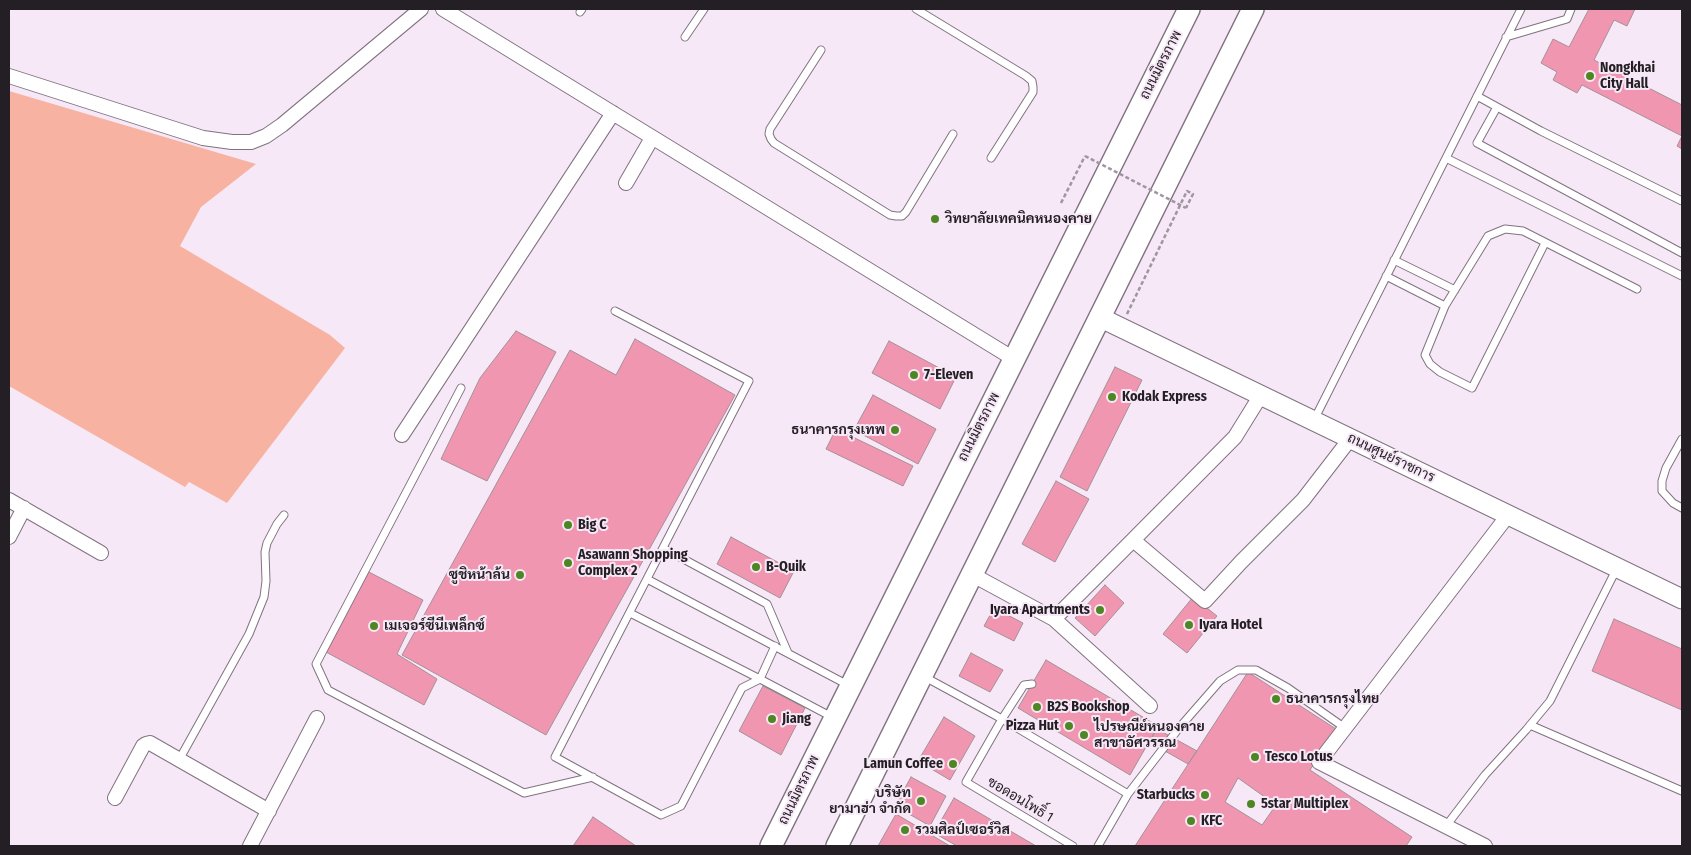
<!DOCTYPE html>
<meta charset="utf-8">
<style>
body{margin:0}
#map{position:relative;width:1691px;height:855px;overflow:hidden;background:#f7e8f7;font-family:"Fira Sans Condensed",sans-serif}
canvas{display:block}
.frame{position:absolute;inset:0;border:10px solid #241f24;pointer-events:none}
</style>
<div id="map">
<canvas width="1691" height="855"></canvas>
<div class="frame"></div>
</div>
<script>
const g = document.querySelector('canvas').getContext('2d');
g.lineJoin = 'round';
function paint(path, color) { g.fillStyle = color; g.fill(path, 'evenodd'); }
const shape = rows => new Path2D(rows.map(r => 'M' + r).join(''));
function strokePath(path, color, width, dash) { g.strokeStyle = color; g.lineWidth = width; g.lineCap = dash ? 'butt' : 'round'; g.setLineDash(dash || []); g.stroke(path); }
function drawText(font, color, halo, rows, align = 'center') {
  g.font = font + ' "Fira Sans Condensed",Sarabun,sans-serif'; g.lineWidth = 4; g.setLineDash([]); g.textBaseline = 'middle'; g.strokeStyle = halo; g.fillStyle = color; for (const [text, x, y, turn = 0] of rows) {
    g.save(); g.translate(x, y); g.rotate((+turn || 0) * Math.PI / 180); g.textAlign = isNaN(turn) ? turn : align; if (halo) g.strokeText(text, 0, 0); g.fillText(text, 0, 0); g.restore();
  }
}
paint(shape([
 [9,91,256,164,201,207,180,246,330,335,345,348,227,503,189,482,185,487,9,386]
]), '#f7b2a1');
const building = shape([
 [1589,9,1635,9,1627,26,1614,20,1594,60,1682,105,1682,149,1677,146,1682,136,1582,85,1577,93,1553,80,1557,72,1541,63,1553,39,1569,47,1589,9],
 [516,331,556,352,487,481,441,459,480,378,516,331],
 [635,339,735,395,546,735,402,655,570,350,616,375,635,339],
 [889,341,956,377,940,409,872,373,889,341],
 [1115,367,1142,380,1087,491,1060,477,1115,367],
 [873,395,936,429,918,464,854,430,873,395],
 [836,429,913,466,903,486,826,449,836,429],
 [1056,481,1089,499,1055,562,1022,544,1056,481],
 [731,537,794,571,780,598,717,564,731,537],
 [365,570,423,600,397,654,437,679,424,705,326,652,365,570],
 [1105,585,1124,603,1095,636,1075,618,1105,585],
 [1193,597,1217,616,1187,653,1163,634,1193,597],
 [994,608,1023,623,1014,641,984,626,994,608],
 [1614,619,1682,649,1682,710,1592,671,1614,619],
 [971,653,1003,670,990,692,959,676,971,653],
 [1046,660,1158,726,1130,775,1018,708,1046,660],
 [1248,672,1336,729,1310,770,1412,837,1406,846,1135,846,1248,672],
 [763,686,805,708,781,755,739,731,763,686],
 [944,717,975,736,950,780,918,761,944,717],
 [1157,729,1197,751,1188,764,1149,742,1157,729],
 [911,777,946,796,930,826,895,806,911,777],
 [1238,778,1276,805,1262,825,1225,802,1238,778],
 [954,798,1036,846,957,846,934,833,954,798],
 [896,814,950,846,878,846,896,814],
 [593,817,636,846,573,846,593,817]
]);
paint(building, '#f096b1');
strokePath(building, '#a49095', 1);
const lane = shape([
 [916,9,1026,76,1032,81,1033,87,1033,92,991,158],
 [580,12,582,9],
 [685,37,704,9],
 [1506,37,1567,19,1571,9],
 [821,50,770,129,769,134,771,139,774,143,890,215,896,216,902,216,906,212,953,134],
 [1477,96,1541,131,1682,201],
 [1497,107,1477,143,1682,253],
 [1446,158,1682,276],
 [1394,260,1455,290],
 [1386,276,1445,306,1425,355,1430,364,1440,372,1472,388,1545,243],
 [1445,306,1488,236,1505,229,1523,231,1637,289],
 [615,311,749,381,555,757,661,815,681,806,742,688,760,679,832,717],
 [461,388,316,664,328,690,524,793,593,777],
 [1314,420,1521,9],
 [1682,439,1666,468,1662,481,1662,491,1673,503,1682,508],
 [663,548,767,604,788,653],
 [647,579,848,685],
 [630,613,760,679,775,646],
 [923,676,1002,719,966,782,1073,846],
 [1032,684,1024,685,1002,719,1128,794],
 [1530,725,1682,791],
 [179,760,249,634,264,597,266,581,265,552,267,543,277,524,284,515],
 [1446,826,1485,775,1526,730,1550,701,1617,568],
 [1098,846,1128,794,1179,728,1220,681,1238,670,1256,670,1288,688,1345,728]
]);
const street = shape([
 [443,9,1014,359],
 [9,76,203,138,232,142,251,142,266,136,282,125,421,9],
 [626,183,652,138],
 [1261,395,1235,437,1133,540,1205,601,1241,562,1303,500,1350,439],
 [402,435,613,113],
 [9,500,101,553],
 [9,537,24,508],
 [971,574,1054,619,1150,706],
 [1054,619,1133,540],
 [115,798,143,746,146,744,150,743,269,811],
 [250,846,317,718],
 [1485,846,1319,762,1509,514]
]);
const secondary = shape([
 [1099,317,1682,599]
]);
const primary = shape([
 [771,846,1189,9],
 [837,846,1253,9]
]);
strokePath(lane, '#807380', 9);
strokePath(street, '#807380', 16);
strokePath(secondary, '#807380', 21);
strokePath(primary, '#807380', 24);
strokePath(shape([
 [1061,203,1085,156],
 [1127,314,1187,191,1193,194,1186,208]
]), '#a095a0', 2.5, [4, 2.5]);
strokePath(lane, '#fff', 7);
strokePath(street, '#fff', 14);
strokePath(secondary, '#fff', 19);
strokePath(primary, '#fff', 21);
strokePath(shape([
 [1085,156,1186,208]
]), '#a095a0', 2.5, [4, 2.5]);
for (const [x, y, r, color] of [
 [1590,76,5,"#4d8622"],
 [935,219,5,"#4d8622"],
 [914,375,5,"#4d8622"],
 [1112,397,5,"#4d8622"],
 [895,430,5,"#4d8622"],
 [568,525,5,"#4d8622"],
 [568,563,5,"#4d8622"],
 [756,567,5,"#4d8622"],
 [520,575,5,"#4d8622"],
 [1100,610,5,"#4d8622"],
 [1189,625,5,"#4d8622"],
 [374,626,5,"#4d8622"],
 [1276,699,5,"#4d8622"],
 [1037,707,5,"#4d8622"],
 [772,719,5,"#4d8622"],
 [1069,726,5,"#4d8622"],
 [1084,735,5,"#4d8622"],
 [1255,757,5,"#4d8622"],
 [953,764,5,"#4d8622"],
 [1205,795,5,"#4d8622"],
 [921,801,5,"#4d8622"],
 [1251,804,5,"#4d8622"],
 [1191,821,5,"#4d8622"],
 [905,830,5,"#4d8622"]
]) { const dot = new Path2D(); dot.arc(x, y, r, 0, 2 * Math.PI); g.fillStyle = color; g.fill(dot); strokePath(dot, '#f7e8f7', 2); }
drawText('14px', '#241f24', '#f7e8f7', [
 ["ถนนมิตรภาพ",1161,65,-63],
 ["ถนนมิตรภาพ",979,427,-63],
 ["ถนนศูนย์ราชการ",1391,458,26],
 ["ถนนมิตรภาพ",799,790,-64],
 ["ซอดอนโพธิ์ 1",1020,800,31]
]);
drawText('bold 14px', '#241f24', '#f7e8f7', [
 ["Nongkhai",1600,68],
 ["City Hall",1600,84],
 ["วิทยาลัยเทคนิคหนองคาย",945,219],
 ["7-Eleven",924,375],
 ["Kodak Express",1122,397],
 ["ธนาคารกรุงเทพ",885,430,"right"],
 ["Big C",578,525],
 ["Asawann Shopping",578,555],
 ["Complex 2",578,571],
 ["B-Quik",766,567],
 ["ซูชิหน้าล้น",510,575,"right"],
 ["Iyara Apartments",1090,610,"right"],
 ["Iyara Hotel",1199,625],
 ["เมเจอร์ซีนีเพล็กซ์",384,626],
 ["ธนาคารกรุงไทย",1286,699],
 ["B2S Bookshop",1047,707],
 ["Jiang",782,719],
 ["Pizza Hut",1059,726,"right"],
 ["ไปรษณีย์หนองคาย",1094,727],
 ["สาขาอัศวรรณ",1094,743],
 ["Tesco Lotus",1265,757],
 ["Lamun Coffee",943,764,"right"],
 ["บริษัท",911,793,"right"],
 ["ยามาฮ่า จำกัด",911,809,"right"],
 ["Starbucks",1195,795,"right"],
 ["5star Multiplex",1261,804],
 ["KFC",1201,821],
 ["รวมศิลป์เซอร์วิส",915,830]
], 'left');
</script>
